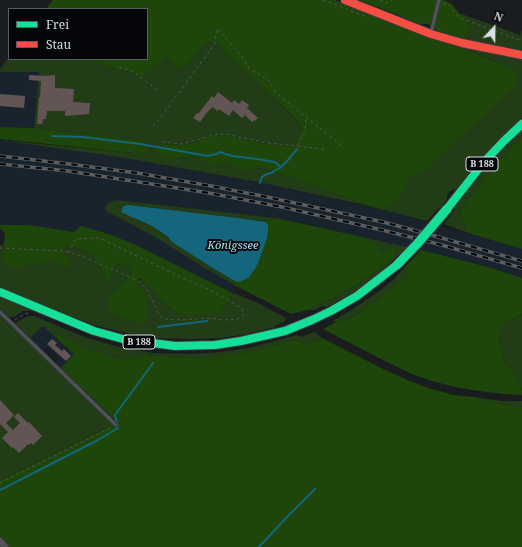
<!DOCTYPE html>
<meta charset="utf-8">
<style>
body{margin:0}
#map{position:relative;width:522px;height:547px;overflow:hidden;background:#1a1d20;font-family:"Noto Serif",serif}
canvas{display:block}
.legend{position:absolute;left:8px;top:8px;width:140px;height:52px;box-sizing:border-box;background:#050609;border:1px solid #5a5d61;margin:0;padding:5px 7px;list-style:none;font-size:12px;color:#dadfe4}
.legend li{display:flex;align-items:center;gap:8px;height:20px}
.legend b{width:20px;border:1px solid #5a5d61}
.north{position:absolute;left:474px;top:8px;width:40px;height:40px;-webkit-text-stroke:3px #050609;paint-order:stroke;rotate:22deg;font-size:11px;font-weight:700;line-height:16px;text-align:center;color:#dadfe4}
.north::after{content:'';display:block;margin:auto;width:14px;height:18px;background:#dadfe4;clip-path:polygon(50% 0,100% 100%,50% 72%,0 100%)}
</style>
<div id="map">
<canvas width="522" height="547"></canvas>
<ul class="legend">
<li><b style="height:5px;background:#16e098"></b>Frei</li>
<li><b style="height:5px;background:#f24e42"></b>Stau</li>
</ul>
<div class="north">N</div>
</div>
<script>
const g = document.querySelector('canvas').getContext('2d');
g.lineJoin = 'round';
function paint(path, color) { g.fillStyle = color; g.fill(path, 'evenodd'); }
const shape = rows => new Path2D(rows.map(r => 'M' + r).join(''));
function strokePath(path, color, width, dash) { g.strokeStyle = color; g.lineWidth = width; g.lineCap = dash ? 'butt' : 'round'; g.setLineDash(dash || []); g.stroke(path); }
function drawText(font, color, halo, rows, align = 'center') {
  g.font = font + ' "Noto Serif",serif'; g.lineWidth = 4; g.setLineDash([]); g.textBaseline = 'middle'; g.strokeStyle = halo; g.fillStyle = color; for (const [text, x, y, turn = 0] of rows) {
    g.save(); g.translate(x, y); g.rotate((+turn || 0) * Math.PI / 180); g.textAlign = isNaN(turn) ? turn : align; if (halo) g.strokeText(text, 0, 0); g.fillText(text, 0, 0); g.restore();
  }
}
paint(shape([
 [0,72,39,72,34,128,0,127],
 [0,140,125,158,258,182,383,210,522,249,522,278,488,267,421,250,363,237,276,218,116,200,157,238,206,269,236,286,233,293,134,244,106,233,81,227,74,232,29,225,0,225],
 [43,325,74,354,61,368,55,362,59,359,46,347,43,350,30,338]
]), '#19232e');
paint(shape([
 [459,13,520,35,522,30,522,50,465,39,468,32],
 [206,42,215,43,272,96,297,122,302,129,294,147,267,144,225,135,193,143,182,145,160,144,172,159,193,156,198,157,209,165,214,165,226,162,229,162,239,170,259,168,268,170,310,184,369,206,258,182,125,158,0,140,144,154,148,149,147,146,141,140,34,128,39,72,0,72,0,69,9,57,9,59,84,59,90,60,111,68,138,74,166,57,180,70,187,65],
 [458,47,522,59,522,118,494,145,475,165,457,189,450,191,447,196,447,200,441,208,439,208,427,221,383,210,396,202,408,179,411,176,423,173,512,69,492,60],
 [522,129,522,138,510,149,494,167,459,211,468,233,444,224,455,210,453,208,470,186,491,160],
 [116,200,276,218,262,221,129,205,136,219,152,226,167,236,172,242,216,270,232,279,236,286,206,269,157,238,106,211,105,208,106,205,109,203],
 [363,237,407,247,385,268,367,283,349,295,327,307,322,306,315,310,307,310,332,299,355,286,390,262,392,248,383,252,380,251,379,247,377,244],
 [0,245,3,245,2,259,21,268,31,263,45,263,51,259,58,265,64,267,65,255,63,250,65,247,69,246,74,247,85,251,92,255,101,267,103,278,110,278,114,267,119,264,128,265,131,267,131,270,130,276,114,291,137,285,137,282,141,279,167,305,180,315,183,316,222,311,233,293,256,302,286,318,285,321,274,326,276,327,247,334,221,338,193,339,153,338,122,332,94,325,65,314,0,287],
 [406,266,409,270,407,276,381,297,353,317,336,322,333,321,356,307,375,294,393,280],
 [0,297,33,311,23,311,14,317,9,317,0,309],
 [522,314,522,390,515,374,505,362,499,336,502,328,505,324],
 [0,315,115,424,0,480],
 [28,316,34,316,87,338,119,347,153,353,193,354,221,352,249,348,297,335,301,337,314,332,324,339,304,344,298,340,295,340,254,351,206,358,146,355,124,359,118,358,83,347,58,334,53,335,43,326,30,338,15,323],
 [474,397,502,401,522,401,522,407,501,404]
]), '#223c17');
paint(shape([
 [53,0,335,0,415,32,458,47,509,67,515,72,518,77,518,80,517,83,484,115,423,173,411,176,408,178,405,189,401,195,396,202,383,210,369,206,310,184,268,170,259,168,245,171,238,170,229,162,226,162,214,165,209,165,198,157,193,156,172,159,161,156,157,152,156,149,160,144,182,145,193,143,218,135,225,135,267,144,294,147,302,129,297,121,272,96,215,43,206,42,187,65,180,70,166,57,143,77,138,74,111,68,90,60,84,59,147,59,147,9,46,9],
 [359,0,444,0,452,4,459,13,468,23,469,25,468,32,465,39,436,31,435,27,427,24,419,24,386,10],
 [0,127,34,128,142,140,147,146,148,149,146,153,144,154,0,139],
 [522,138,522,249,468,233,459,211,494,167,510,149],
 [276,218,363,237,377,244,379,247,381,252,383,252,392,248,394,248,395,249,395,253,390,262,355,286,332,299,307,310,291,314,236,286,232,279,235,281,251,274,255,269,259,261,267,238,268,230,268,225,266,222,262,221],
 [0,225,29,225,74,232,81,226,106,233,134,244,233,293,222,311,218,313,183,316,180,315,167,305,141,279,139,279,137,282,137,284,147,297,148,312,147,318,145,321,141,324,137,324,113,313,108,308,108,299,114,291,130,276,131,270,130,267,128,265,118,264,114,267,110,279,107,280,103,278,101,267,92,255,85,251,74,247,69,246,65,247,63,250,65,255,70,260,70,264,68,268,64,267,58,265,51,259,45,263,31,263,21,268,14,268,7,265,2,259,5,234,0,228],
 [421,250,488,267,522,278,522,314,505,324,502,328,499,336,505,362,515,374,522,390,522,395,504,394,479,391,455,387,432,381,412,374,387,362,323,329,336,322,353,317,381,297,407,276,409,270,406,266],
 [58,334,83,347,118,358,124,359,146,355,206,358,254,351,295,340,298,340,304,344,324,339,383,369,410,381,431,389,454,395,474,397,501,404,522,407,522,547,9,547,0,536,0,480,115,424,117,422,61,368,74,354,53,335]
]), '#1f460a');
paint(shape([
 [129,205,238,218,266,222,268,225,268,230,267,238,259,261,255,269,248,278,242,281,238,282,235,281,216,270,178,246,172,242,167,236,152,226,121,212,123,207,124,206]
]), '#13667c');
strokePath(shape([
 [52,136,83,137,140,144,208,156,216,154,221,152,225,154,233,156,257,159,274,162,276,163,281,167],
 [260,183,262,177,265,175,273,172,281,167,288,160,297,149],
 [158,327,207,321],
 [0,490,98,440,118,428,115,415,153,363],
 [259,547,287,517,315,489]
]), '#13667c', 2);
paint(shape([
 [29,75,44,76,55,75,55,88,74,89,73,102,90,103,89,114,65,116,65,111,47,111,46,119,43,119,42,124,37,124,39,97,40,97,41,81,29,80],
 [218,92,232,103,234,100,239,104,242,100,249,105,247,108,258,118,255,121,254,120,252,122,245,115,242,118,233,110,229,116,219,109,218,111,212,107,207,113,207,112,200,122,193,118,197,113,198,114,209,100,212,96,214,98],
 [0,94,25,96,24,108,0,106],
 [52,339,57,343,55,345,62,351,64,349,71,356,66,361,47,344],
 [0,400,14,415,6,423,13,430,20,423,14,417,18,413,28,423,29,422,42,436,33,445,31,443,28,445,28,444,19,453,13,447,12,448,2,438,8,432,0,424]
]), '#635556');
const lane = shape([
 [431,33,439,0],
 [0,312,116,425]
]);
const street = shape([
 [0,541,5,547]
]);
const fast = shape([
 [447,209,484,162,504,141,522,124],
 [0,292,94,331,123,339,175,346,215,345,241,341,285,331,312,320,331,311,357,296,397,265]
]);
const jam = shape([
 [345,0,431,34,462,43,522,55]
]);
strokePath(lane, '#383a3e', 5);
strokePath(street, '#383a3e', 8);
strokePath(fast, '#383a3e', 10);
strokePath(jam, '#383a3e', 10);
strokePath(shape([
 [323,0,367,17],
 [380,0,385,3,389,2,392,0],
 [443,3,449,5,457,15,463,19,522,41],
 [218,29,243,58,249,68,268,80,277,94,341,145],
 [119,67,133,71,158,91],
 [153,126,159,120,214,45,217,30],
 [162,142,183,144,210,136,219,134,225,134,268,143,298,146,327,150],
 [298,145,305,131,306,118],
 [0,248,64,251,82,256,134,279,141,283,147,290,160,316,164,319,183,320,205,318,217,319,227,320,238,319,242,316,244,314,242,309,238,306,210,290,178,276,104,240,98,238,76,239,75,240,69,252],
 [15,320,21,316,27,313,30,314],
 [0,483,112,427]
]), '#505356', 1, [3, 3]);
strokePath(lane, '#515457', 3);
strokePath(street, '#515457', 6);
strokePath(fast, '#16e098', 8);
strokePath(jam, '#f24e42', 8);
const rail = shape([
 [0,156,69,164,137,173,211,186,267,197,383,222,435,236,522,261],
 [0,164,68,171,126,180,209,193,282,207,382,230,438,244,522,268]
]);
strokePath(rail, '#5b5d60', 3.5);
strokePath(rail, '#050609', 2, [6]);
const fastBridge = shape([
 [397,265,418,243,447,209]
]);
strokePath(fastBridge, '#383a3e', 11, []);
strokePath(fastBridge, '#16e098', 9);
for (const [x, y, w] of [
 [482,164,32],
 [139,342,32]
]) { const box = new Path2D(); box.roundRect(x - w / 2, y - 7, w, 14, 3); g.fillStyle = '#050609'; g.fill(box); strokePath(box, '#dadfe4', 1); }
drawText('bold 9px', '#dadfe4', null, [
 ["B 188",482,164],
 ["B 188",139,342]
]);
drawText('italic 11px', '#b2e3f3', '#050609', [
 ["Königssee",233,246]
]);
</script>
